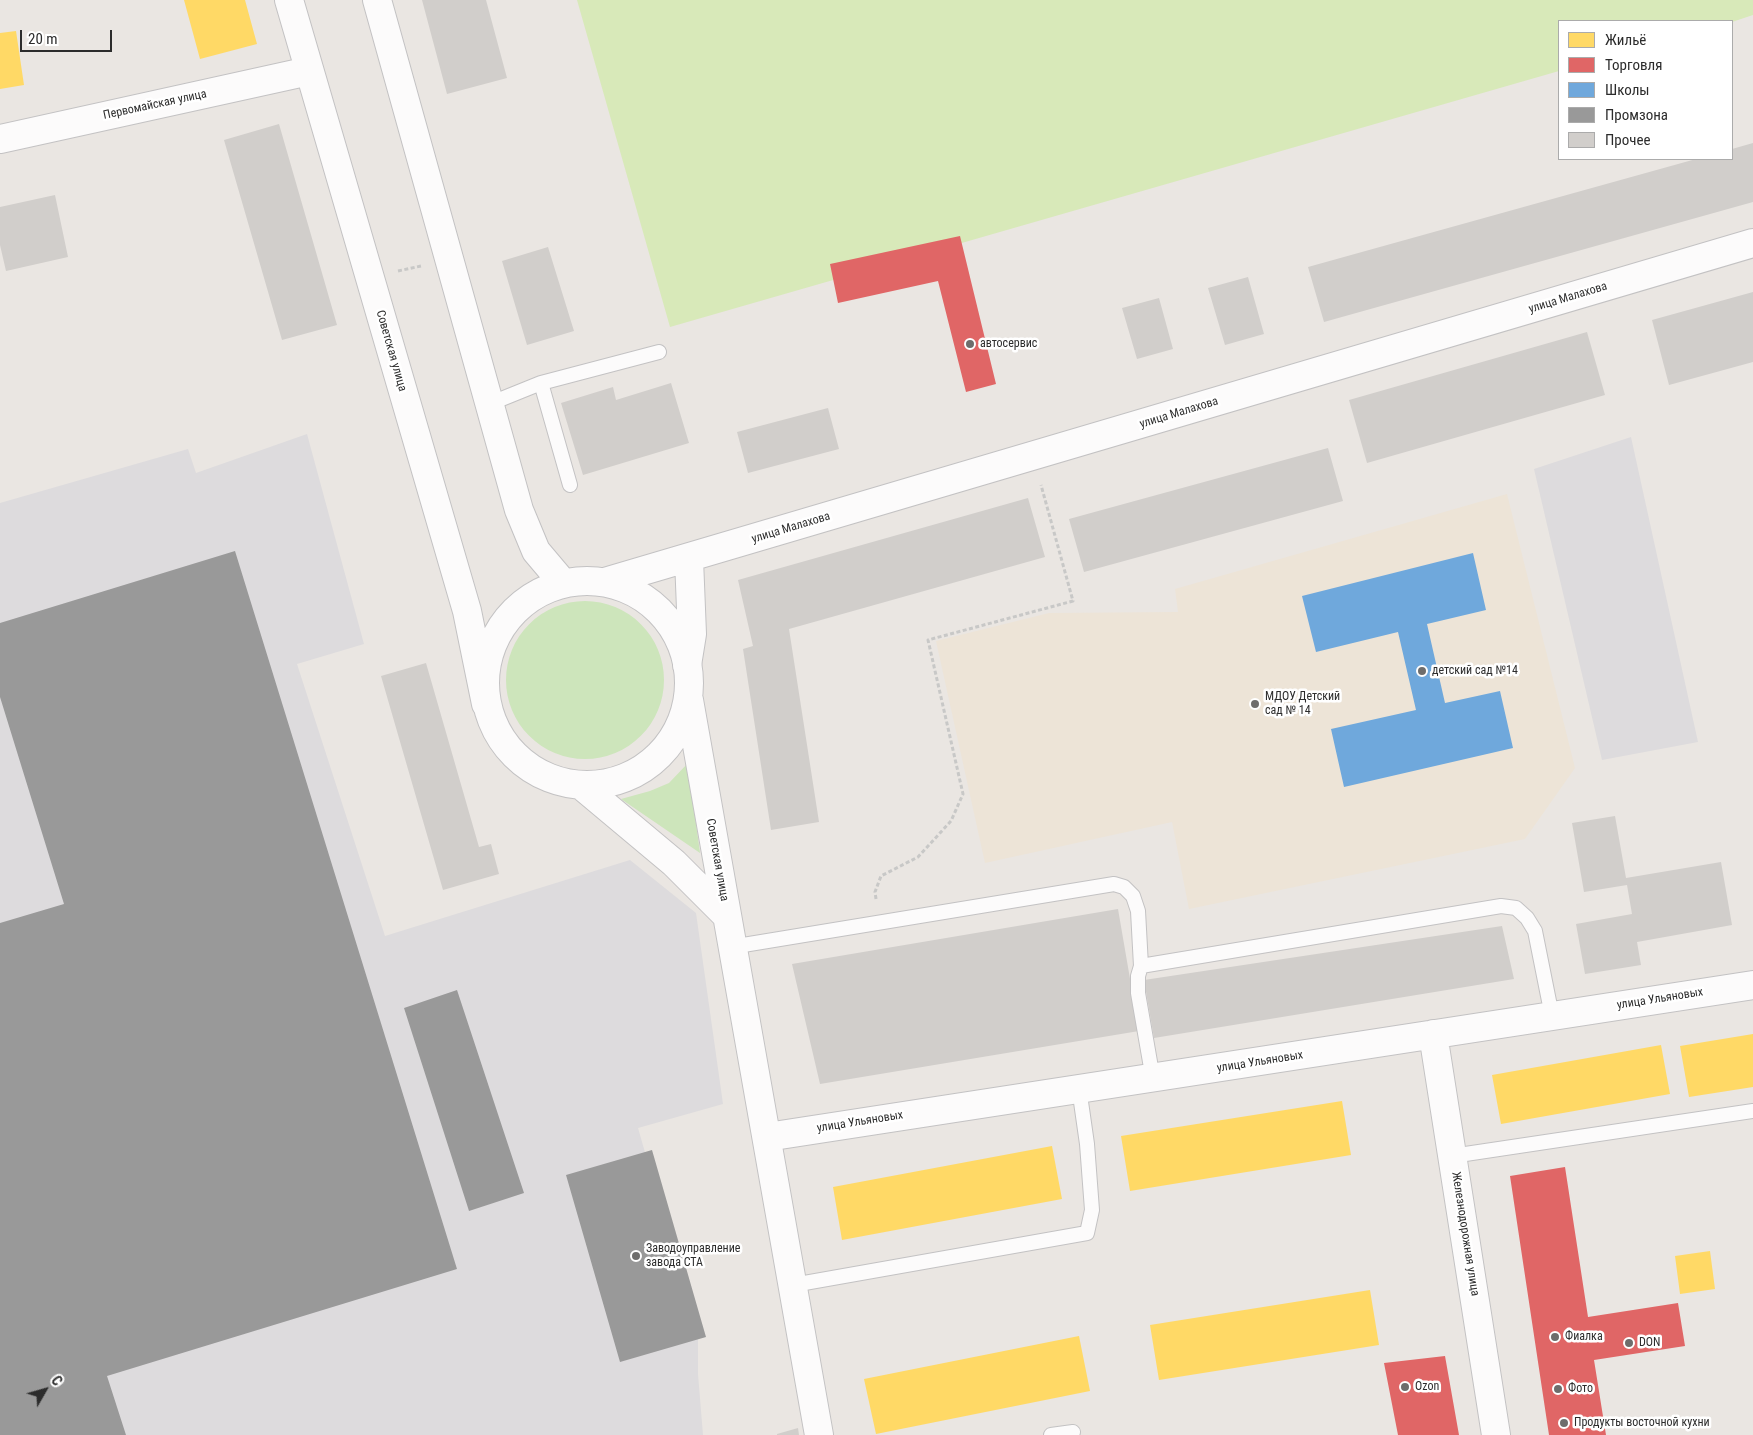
<!DOCTYPE html>
<meta charset="utf-8">
<style>
body{margin:0}
#map{position:relative;width:1753px;height:1435px;overflow:hidden;background:#eae6e2;font-family:"Roboto Condensed",sans-serif}
canvas{display:block}
.legend{position:absolute;left:1558px;top:20px;width:175px;height:140px;box-sizing:border-box;background:#fff;border:1px solid #ababab;margin:0;padding:6px 9px;list-style:none;font-size:15px;color:#2c2c2c}
.legend li{display:flex;align-items:center;gap:10px;height:25px}
.legend b{width:25px;border:1px solid #ababab}
.north{position:absolute;left:20px;top:1365px;width:50px;height:50px;-webkit-text-stroke:4px #fff;paint-order:stroke;rotate:52deg;font-size:14px;font-weight:700;line-height:20px;text-align:center;color:#2c2c2c}
.north::after{content:'';display:block;margin:auto;width:18px;height:22px;background:#2c2c2c;clip-path:polygon(50% 0,100% 100%,50% 72%,0 100%)}
.scale{position:absolute;left:20px;top:30px;width:92px;height:22px;box-sizing:border-box;border:2px solid #2c2c2c;border-top:0;padding-left:6px;font-size:15px;line-height:18px;white-space:nowrap;color:#2c2c2c;-webkit-text-stroke:4px #fff;paint-order:stroke}
</style>
<div id="map">
<canvas width="1753" height="1435"></canvas>
<ul class="legend">
<li><b style="height:14px;background:#ffd966"></b>Жильё</li>
<li><b style="height:14px;background:#e06666"></b>Торговля</li>
<li><b style="height:14px;background:#6fa8dc"></b>Школы</li>
<li><b style="height:14px;background:#999"></b>Промзона</li>
<li><b style="height:14px;background:#d1cecb"></b>Прочее</li>
</ul>
<div class="north">С</div>
<div class="scale">20 m</div>
</div>
<script>
const g = document.querySelector('canvas').getContext('2d');
g.lineJoin = 'round';
function paint(path, color) { g.fillStyle = color; g.fill(path, 'evenodd'); }
const shape = rows => new Path2D(rows.map(r => 'M' + r).join(''));
function strokePath(path, color, width, dash) { g.strokeStyle = color; g.lineWidth = width; g.lineCap = dash ? 'butt' : 'round'; g.setLineDash(dash || []); g.stroke(path); }
function drawText(font, color, halo, rows, align = 'center') {
  g.font = font + ' "Roboto Condensed",sans-serif'; g.lineWidth = 5; g.setLineDash([]); g.textBaseline = 'middle'; g.strokeStyle = halo; g.fillStyle = color; for (const [text, x, y, turn = 0] of rows) {
    g.save(); g.translate(x, y); g.rotate((+turn || 0) * Math.PI / 180); g.textAlign = isNaN(turn) ? turn : align; if (halo) g.strokeText(text, 0, 0); g.fillText(text, 0, 0); g.restore();
  }
}
paint(shape([
 [307,434,364,644,297,664,385,936,630,860,696,913,723,1104,638,1128,698,1337,698,1374,703,1435,0,1435,0,503,188,449,196,473],
 [1631,437,1698,742,1602,760,1534,469]
]), '#dddbdd');
paint(shape([
 [1507,494,1575,768,1525,839,1189,909,1172,822,985,863,936,641,1049,613,1178,612,1175,589]
]), '#ede4d7');
paint(shape([
 '506 680a79 79 0 1 1 158 0a79 79 0 1 1-158 0Z',
 [688,763,700,853,621,799,650,791,669,783]
]), '#cde5bb');
paint(shape([
 [577,0,1753,0,1753,15,1732,22,1559,21,1559,71,670,327]
]), '#d8e9b9');
paint(shape([
 [184,0,245,0,257,44,200,59],
 [16,31,24,85,0,89,0,33],
 [1753,1034,1753,1087,1689,1097,1680,1046],
 [1661,1045,1670,1094,1501,1124,1492,1075],
 [1342,1101,1351,1155,1130,1191,1121,1136],
 [1052,1146,1062,1199,842,1240,833,1187],
 [1710,1251,1715,1289,1680,1294,1675,1256],
 [1370,1290,1379,1345,1159,1380,1150,1325],
 [1079,1336,1090,1391,876,1434,864,1379]
]), '#ffd966');
paint(shape([
 [960,236,996,384,966,392,938,281,838,303,830,264],
 [1565,1167,1588,1317,1678,1303,1685,1346,1594,1360,1606,1435,1549,1435,1510,1176],
 [1445,1356,1459,1435,1398,1435,1384,1363]
]), '#e06666');
paint(shape([
 [1473,553,1486,610,1427,624,1445,703,1500,691,1513,748,1344,787,1331,729,1416,710,1398,632,1316,652,1302,596]
]), '#6fa8dc');
paint(shape([
 [235,551,457,1269,107,1376,126,1435,0,1435,0,923,64,904,0,697,0,623],
 [457,990,524,1193,469,1211,404,1008],
 [652,1150,706,1337,620,1362,566,1175]
]), '#999');
paint(shape([
 [422,0,486,0,507,78,447,94],
 [279,124,337,325,282,340,224,140],
 [1753,143,1753,202,1324,322,1308,267,1696,159,1732,159,1732,149],
 [55,195,68,257,6,271,0,245,0,207],
 [548,247,574,331,527,345,502,261],
 [1248,277,1264,334,1225,345,1208,288],
 [1753,292,1753,362,1669,385,1652,320],
 [1159,298,1173,349,1137,359,1122,308],
 [1587,332,1605,395,1367,463,1349,400],
 [671,383,689,443,583,475,561,403,613,387,616,400],
 [828,408,839,449,748,473,737,432],
 [1328,448,1343,501,1084,572,1069,519],
 [1028,498,1045,557,789,629,819,822,771,830,743,649,753,646,738,580],
 [426,663,479,847,491,844,499,874,443,890,381,676],
 [1615,816,1626,878,1721,862,1732,925,1637,942,1641,965,1585,974,1576,924,1632,914,1627,885,1584,892,1572,823],
 [1118,909,1139,1031,820,1084,792,964],
 [1502,926,1514,979,1154,1038,1144,980],
 [798,1428,799,1435,777,1435,777,1434]
]), '#d1cecb');
const lane = shape([
 [541,383,570,485],
 [489,404,541,383,659,352],
 [731,947,1114,884,1124,887,1133,896,1138,911,1141,966,1501,906,1516,908,1527,918,1535,931,1552,1016],
 [1141,966,1138,976,1138,993,1153,1079],
 [1452,1156,1753,1111],
 [793,1285,1087,1233,1092,1210,1087,1144,1079,1088],
 [1051,1435,1073,1432]
]);
const street = shape([
 [0,139,309,71],
 [605,582,1753,243],
 [687,665,692,634,689,559],
 [1433,1034,1496,1435],
 [767,1137,1753,985]
]);
const secondary = shape([
 [289,0,467,611,486,704],
 [377,0,519,510,536,551,563,583],
 '485 683a102 102 0 1 1 204 0a102 102 0 1 1-204 0Z',
 [689,700,819,1435],
 [582,786,674,863,727,916]
]);
strokePath(lane, '#c3c2c3', 16);
strokePath(street, '#c3c2c3', 30);
strokePath(secondary, '#c3c2c3', 30);
strokePath(shape([
 [398,271,421,266],
 [876,899,875,892,881,876,918,857,951,821,963,794,928,640,1073,601,1041,485]
]), '#c8c8c7', 3, [4, 2.5]);
strokePath(lane, '#fcfbfb', 14);
strokePath(street, '#fcfbfb', 28);
strokePath(secondary, '#fcfbfb', 28);
for (const [x, y, r, color] of [
 [970,344,5,"#6e6d6c"],
 [1422,671,5,"#6e6d6c"],
 [1255,704,5,"#6e6d6c"],
 [636,1256,5,"#6e6d6c"],
 [1555,1337,5,"#6e6d6c"],
 [1629,1343,5,"#6e6d6c"],
 [1405,1387,5,"#6e6d6c"],
 [1558,1389,5,"#6e6d6c"],
 [1564,1423,5,"#6e6d6c"]
]) { const dot = new Path2D(); dot.arc(x, y, r, 0, 2 * Math.PI); g.fillStyle = color; g.fill(dot); strokePath(dot, '#fff', 2); }
drawText('12px', '#2c2c2c', '#fff', [
 ["Первомайская улица",155,105,-12],
 ["улица Малахова",1568,298,-17],
 ["Советская улица",391,351,74],
 ["улица Малахова",1179,413,-17],
 ["улица Малахова",791,528,-17],
 ["Советская улица",717,860,80],
 ["улица Ульяновых",1660,999,-9],
 ["улица Ульяновых",1260,1062,-9],
 ["улица Ульяновых",860,1122,-9],
 ["Железнодорожная улица",1465,1234,81]
]);
drawText('12px', '#2c2c2c', '#fff', [
 ["автосервис",980,344],
 ["детский сад №14",1432,671],
 ["МДОУ Детский",1265,697],
 ["сад № 14",1265,711],
 ["Заводоуправление",646,1249],
 ["завода СТА",646,1263],
 ["Фиалка",1565,1337],
 ["DON",1639,1343],
 ["Ozon",1415,1387],
 ["Фото",1568,1389],
 ["Продукты восточной кухни",1574,1423]
], 'left');
</script>
